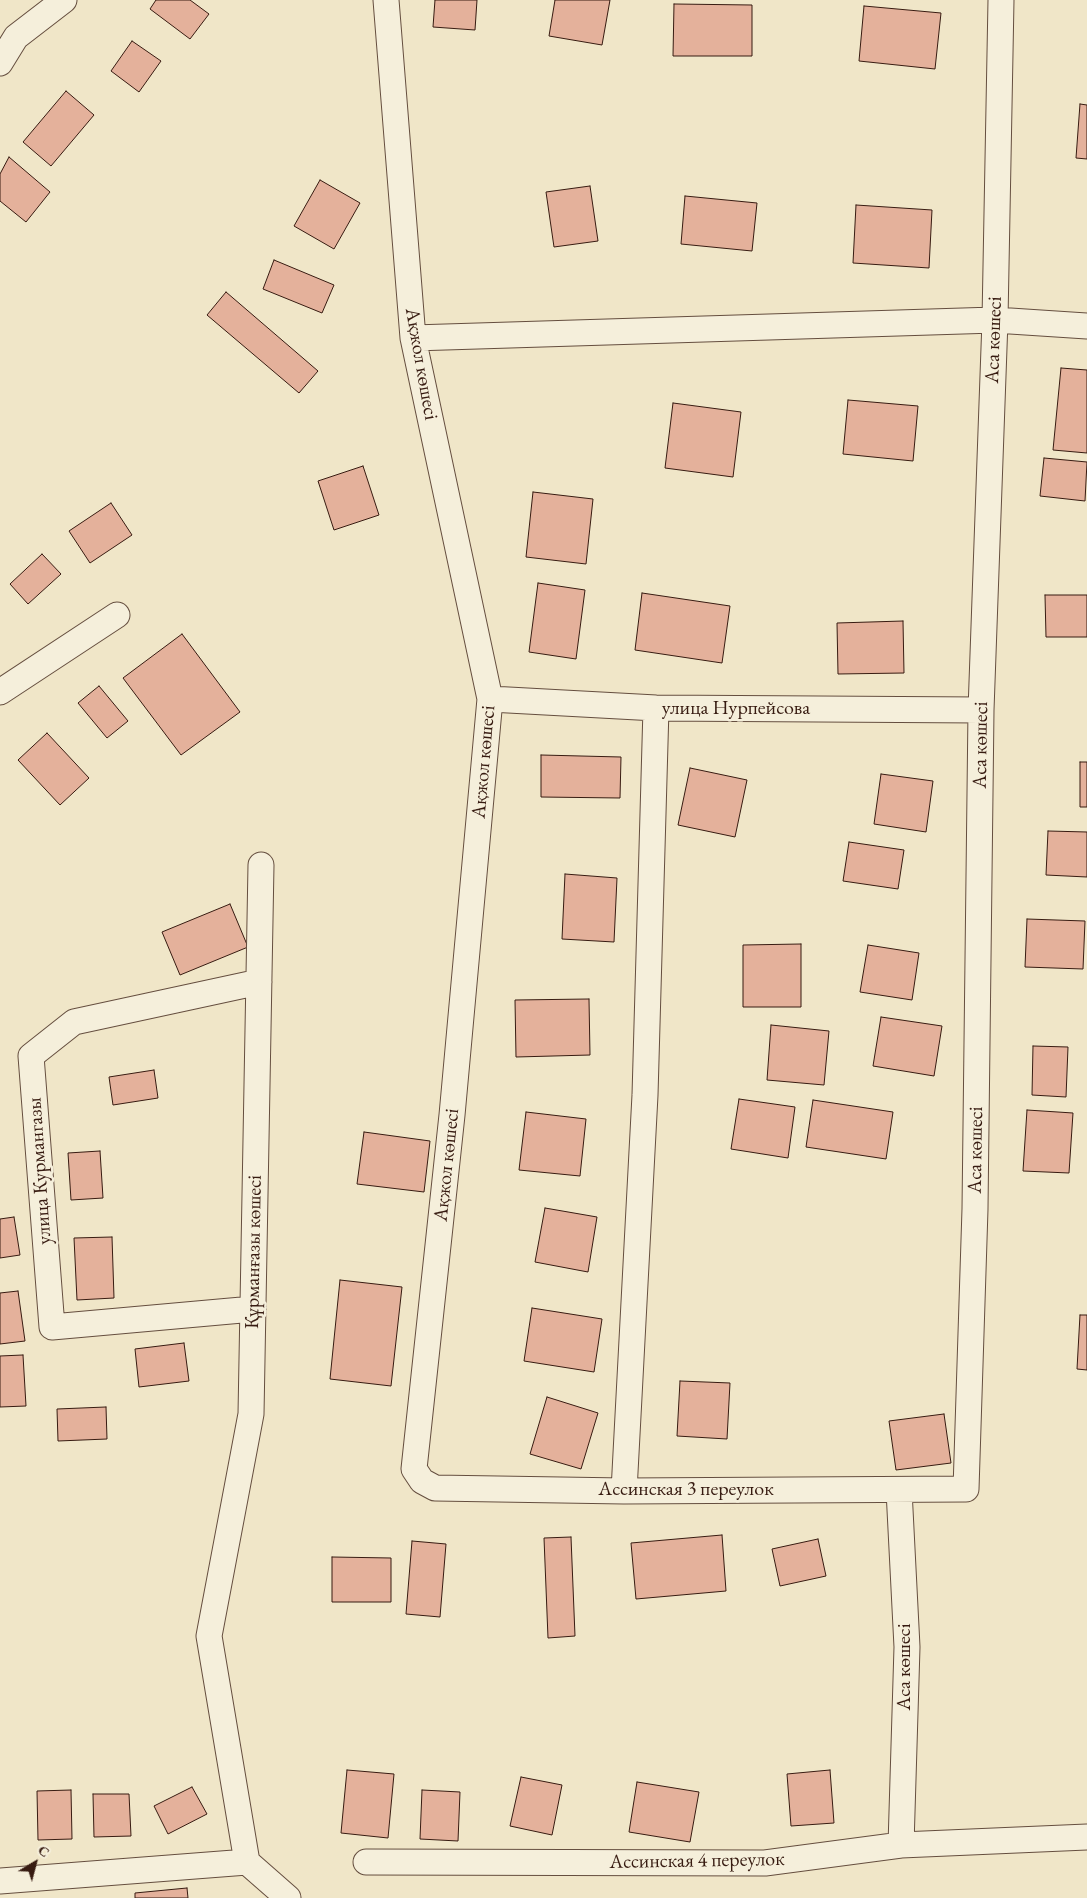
<!DOCTYPE html>
<meta charset="utf-8">
<style>
body{margin:0}
#map{position:relative;width:1087px;height:1898px;overflow:hidden;background:#f0e6c8;font-family:"EB Garamond",serif}
canvas{display:block}
.north{position:absolute;left:10px;top:1838px;width:50px;height:50px;-webkit-text-stroke:4px #f5efdb;paint-order:stroke;rotate:37deg;font-size:14px;font-weight:700;line-height:20px;text-align:center;color:#371b11}
.north::after{content:'';display:block;margin:auto;width:18px;height:22px;background:#371b11;clip-path:polygon(50% 0,100% 100%,50% 72%,0 100%)}
</style>
<div id="map">
<canvas width="1087" height="1898"></canvas>
<div class="north">С</div>
</div>
<script>
const g = document.querySelector('canvas').getContext('2d');
g.lineJoin = 'round';
function paint(path, color) { g.fillStyle = color; g.fill(path, 'evenodd'); }
const shape = rows => new Path2D(rows.map(r => 'M' + r).join(''));
function strokePath(path, color, width, dash) { g.strokeStyle = color; g.lineWidth = width; g.lineCap = dash ? 'butt' : 'round'; g.setLineDash(dash || []); g.stroke(path); }
function drawText(font, color, halo, rows, align = 'center') {
  g.font = font + ' "EB Garamond",serif'; g.lineWidth = 5; g.setLineDash([]); g.textBaseline = 'middle'; g.strokeStyle = halo; g.fillStyle = color; for (const [text, x, y, turn = 0] of rows) {
    g.save(); g.translate(x, y); g.rotate((+turn || 0) * Math.PI / 180); g.textAlign = isNaN(turn) ? turn : align; if (halo) g.strokeText(text, 0, 0); g.fillText(text, 0, 0); g.restore();
  }
}
const building = shape([
 [156,0,190,0,209,14,190,39,150,9,156,0],
 [435,0,477,0,475,30,433,27,435,0],
 [555,0,610,0,602,45,549,36,555,0],
 [674,4,752,5,752,56,673,56,674,4],
 [864,6,941,13,935,69,859,61,864,6],
 [132,41,161,61,139,92,111,71,132,41],
 [66,91,94,115,51,166,23,142,66,91],
 [1080,104,1087,105,1087,159,1076,158,1080,104],
 [9,157,50,192,26,222,0,201,0,174,9,157],
 [320,180,360,203,334,249,294,226,320,180],
 [590,186,598,241,554,247,546,192,590,186],
 [685,196,757,203,752,251,681,244,685,196],
 [856,205,932,210,929,268,853,263,856,205],
 [274,260,334,285,322,313,263,289,274,260],
 [226,292,318,371,299,393,207,315,226,292],
 [1061,368,1087,370,1087,453,1053,450,1061,368],
 [848,400,918,406,913,461,843,454,848,400],
 [673,403,741,412,733,477,665,468,673,403],
 [1044,458,1087,462,1085,501,1040,496,1044,458],
 [363,466,379,515,334,530,318,481,363,466],
 [533,492,593,499,586,564,526,557,533,492],
 [111,503,132,535,90,563,69,531,111,503],
 [42,554,61,574,28,604,10,584,42,554],
 [538,583,585,590,576,659,529,652,538,583],
 [642,593,730,606,722,663,635,650,642,593],
 [1045,595,1087,595,1087,637,1046,637,1045,595],
 [903,621,904,673,838,674,837,623,903,621],
 [182,634,240,712,181,755,123,678,182,634],
 [99,686,128,721,107,738,78,703,99,686],
 [47,733,89,778,60,805,18,760,47,733],
 [541,755,621,757,620,798,541,797,541,755],
 [1080,762,1087,762,1087,807,1080,807,1080,762],
 [690,768,747,780,735,837,678,825,690,768],
 [881,774,933,781,926,832,874,824,881,774],
 [1048,831,1087,832,1087,877,1046,875,1048,831],
 [849,842,904,850,898,889,843,881,849,842],
 [565,874,617,878,614,942,562,939,565,874],
 [230,904,248,947,180,975,162,932,230,904],
 [1027,919,1085,921,1083,969,1025,967,1027,919],
 [801,944,801,1007,743,1007,743,945,801,944],
 [868,945,919,953,912,1000,860,992,868,945],
 [589,999,590,1055,516,1057,515,1000,589,999],
 [881,1017,942,1026,934,1076,873,1066,881,1017],
 [771,1025,829,1031,824,1085,767,1080,771,1025],
 [1033,1046,1068,1047,1066,1097,1032,1095,1033,1046],
 [154,1070,158,1098,113,1105,109,1077,154,1070],
 [739,1099,795,1107,788,1158,731,1149,739,1099],
 [813,1100,893,1112,886,1159,806,1147,813,1100],
 [1027,1110,1073,1113,1069,1173,1023,1171,1027,1110],
 [526,1112,586,1119,580,1176,519,1170,526,1112],
 [364,1132,430,1141,424,1192,357,1184,364,1132],
 [100,1151,103,1198,71,1200,68,1153,100,1151],
 [545,1208,597,1217,588,1272,535,1262,545,1208],
 [14,1217,20,1255,0,1258,0,1219,14,1217],
 [112,1237,114,1298,77,1300,74,1238,112,1237],
 [340,1280,402,1287,391,1386,330,1379,340,1280],
 [18,1291,25,1341,0,1344,0,1293,18,1291],
 [532,1308,602,1319,594,1372,524,1361,532,1308],
 [1080,1315,1087,1315,1087,1370,1077,1369,1080,1315],
 [184,1343,189,1381,139,1387,135,1349,184,1343],
 [23,1355,26,1406,0,1407,0,1356,23,1355],
 [680,1381,730,1383,727,1439,677,1436,680,1381],
 [547,1397,598,1413,581,1469,530,1454,547,1397],
 [106,1407,107,1439,58,1441,57,1409,106,1407],
 [944,1414,951,1463,896,1470,889,1421,944,1414],
 [722,1535,726,1591,636,1599,631,1543,722,1535],
 [571,1537,575,1636,548,1638,544,1538,571,1537],
 [818,1539,826,1576,780,1586,772,1549,818,1539],
 [412,1541,446,1544,440,1617,406,1614,412,1541],
 [332,1557,391,1558,391,1602,332,1602,332,1557],
 [347,1770,394,1774,388,1838,341,1833,347,1770],
 [830,1770,834,1823,791,1826,787,1774,830,1770],
 [521,1777,562,1785,552,1835,510,1826,521,1777],
 [637,1782,699,1792,690,1842,629,1832,637,1782],
 [192,1787,207,1814,168,1834,154,1806,192,1787],
 [71,1790,72,1839,38,1840,37,1791,71,1790],
 [422,1790,460,1792,458,1841,420,1839,422,1790],
 [93,1794,129,1794,131,1836,94,1837,93,1794],
 [187,1888,188,1898,135,1898,135,1893,187,1888]
]);
paint(building, '#e4b19b');
strokePath(building, '#371b11', 1);
const street = shape([
 [386,0,413,338,490,699,452,1115,414,1469,422,1481,435,1488,624,1491,966,1489,975,1209,981,710,995,320,1001,0],
 [0,63,16,37,64,0],
 [413,338,995,320,1087,326],
 [0,692,117,615],
 [490,699,656,708,981,710],
 [261,865,251,1414,209,1636,247,1862,288,1898],
 [253,1309,52,1327,31,1056,74,1022,259,982],
 [899,1490,907,1647,901,1845],
 [624,1491,645,1095,656,708],
 [366,1862,765,1863,901,1845,1087,1837],
 [0,1881,247,1862]
]);
strokePath(street, '#654e3f', 27);
strokePath(street, '#f5efdb', 25);
drawText('20px', '#371b11', '#f5efdb', [
 ["Аса көшесі",994,340,-88],
 ["Ақжол көшесі",421,364,80],
 ["улица Нурпейсова",736,709],
 ["Аса көшесі",981,745,-89],
 ["Ақжол көшесі",484,762,-85],
 ["Аса көшесі",976,1150,-89],
 ["Ақжол көшесі",447,1165,-84],
 ["улица Курмангазы",40,1171,-94],
 ["Құрманғазы көшесі",254,1252,-89],
 ["Ассинская 3 переулок",686,1490],
 ["Аса көшесі",905,1667,-90],
 ["Ассинская 4 переулок",697,1861,-1]
]);
</script>
